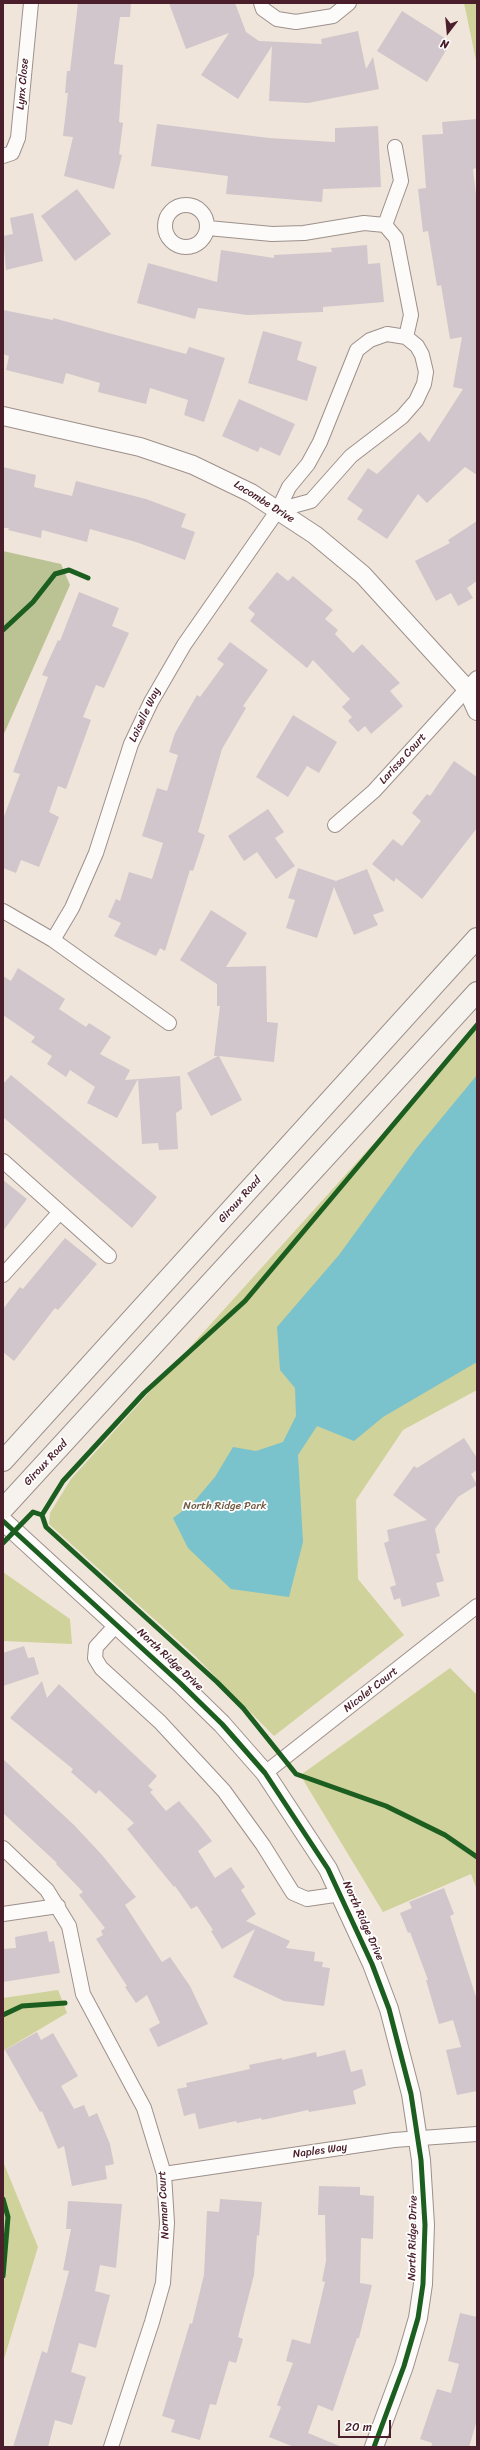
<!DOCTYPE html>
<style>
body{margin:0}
#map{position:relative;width:480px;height:2450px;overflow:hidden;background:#f0e5da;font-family:Sriracha,sans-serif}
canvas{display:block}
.frame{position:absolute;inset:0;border:4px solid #4a1f2b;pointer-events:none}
.north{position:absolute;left:428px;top:12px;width:40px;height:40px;-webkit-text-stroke:3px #fff;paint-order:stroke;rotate:196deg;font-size:11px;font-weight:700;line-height:16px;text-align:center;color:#4a1f2b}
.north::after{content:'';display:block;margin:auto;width:14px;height:18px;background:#4a1f2b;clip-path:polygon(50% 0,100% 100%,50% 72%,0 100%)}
.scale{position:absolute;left:338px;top:2420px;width:53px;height:18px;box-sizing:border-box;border:2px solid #4a1f2b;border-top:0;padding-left:5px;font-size:12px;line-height:14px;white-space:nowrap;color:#4a1f2b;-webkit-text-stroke:3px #fff;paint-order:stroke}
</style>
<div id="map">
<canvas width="480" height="2450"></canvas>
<div class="frame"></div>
<div class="north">N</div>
<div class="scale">20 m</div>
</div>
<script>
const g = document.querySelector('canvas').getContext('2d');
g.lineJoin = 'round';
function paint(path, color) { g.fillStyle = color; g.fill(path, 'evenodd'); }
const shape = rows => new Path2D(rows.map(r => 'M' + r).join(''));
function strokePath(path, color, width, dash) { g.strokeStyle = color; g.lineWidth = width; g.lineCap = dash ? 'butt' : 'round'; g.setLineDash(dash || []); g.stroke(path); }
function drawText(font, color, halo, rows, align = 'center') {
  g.font = font + ' Sriracha,sans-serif'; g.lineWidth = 3.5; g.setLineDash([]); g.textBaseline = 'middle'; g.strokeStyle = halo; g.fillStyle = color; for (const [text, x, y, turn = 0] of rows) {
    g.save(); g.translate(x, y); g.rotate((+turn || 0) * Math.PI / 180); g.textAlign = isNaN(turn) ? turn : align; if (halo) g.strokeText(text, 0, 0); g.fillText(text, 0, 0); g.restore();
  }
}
paint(shape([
 [464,3,477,3,477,65],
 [477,1029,477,1390,403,1430,356,1500,358,1579,404,1635,274,1736,195,1656,49,1524,50,1513,71,1479],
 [3,1572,70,1619,72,1644,3,1641],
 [450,1668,477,1695,477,1890,471,1874,383,1912,302,1778,302,1774],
 [58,1990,67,2013,3,2051,3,1998],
 [3,2151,4,2164,38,2247,3,2362]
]), '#cfd29a');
paint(shape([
 [3,551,61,564,70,585,3,736]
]), '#bbc394');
paint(shape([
 [477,1075,477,1362,383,1417,354,1441,317,1426,298,1455,303,1542,289,1597,231,1589,188,1548,173,1518,192,1504,215,1477,233,1447,256,1451,283,1442,296,1416,295,1388,280,1370,277,1327,339,1255,416,1149]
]), '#7ac2cc');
paint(shape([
 [78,3,131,3,130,17,120,17,114,64,123,65,119,122,123,123,119,154,122,155,114,189,64,176,73,137,63,136,68,93,65,93,67,71,70,71],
 [169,3,235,3,246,32,259,41,322,44,321,39,358,31,366,69,373,57,379,89,308,103,269,101,272,46,238,99,201,75,229,33,186,49],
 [402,11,451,42,427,82,377,51],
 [477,119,477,168,473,169,477,203,477,475,465,467,427,503,418,494,387,539,357,519,363,510,347,499,368,468,377,474,420,432,429,442,463,389,453,387,462,337,450,339,441,285,437,286,428,231,423,232,418,189,426,188,422,135,443,134,442,122],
 [157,124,269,138,335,142,335,128,378,126,381,187,323,189,322,202,226,194,228,176,151,166],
 [77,189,111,234,75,261,41,216],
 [33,213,43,261,6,270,3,236,13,234,10,218],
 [367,245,368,264,380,263,384,302,323,307,323,312,247,315,198,308,195,319,137,303,148,263,217,282,221,250,274,258,274,255,332,252,331,248],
 [3,310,53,320,53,318,186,354,189,347,225,358,204,422,184,415,188,400,150,388,146,404,98,392,100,383,66,373,63,384,6,370,9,356,3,354],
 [263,331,302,342,297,360,317,367,307,401,248,383],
 [239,399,295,424,280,456,260,447,258,452,222,436],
 [3,467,36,475,34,487,72,496,76,481,146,499,186,514,181,527,195,532,185,560,136,542,90,529,87,542,42,530,41,538,8,530,9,528,3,528],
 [477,521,477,581,467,588,473,598,458,606,451,593,436,601,415,561,450,543,448,540],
 [277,572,288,581,293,576,333,610,325,619,338,630,335,634,353,653,362,644,400,683,390,691,403,706,371,734,365,726,358,732,348,721,352,717,342,707,350,699,313,660,307,668,250,621,255,614,248,608],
 [79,592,119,608,112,626,129,633,104,688,96,685,83,717,91,720,66,789,58,786,49,812,59,817,39,867,21,860,16,873,3,868,3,819,20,774,13,772,48,677,42,675,58,640,60,641],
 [230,642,268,670,243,706,246,708,222,749,198,832,205,835,193,871,190,870,165,951,160,948,156,956,114,936,121,923,108,917,116,899,120,901,129,872,152,879,163,843,142,836,157,788,167,791,178,755,169,752,175,733,197,695,200,697,224,664,217,659],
 [293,715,337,742,319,773,307,766,288,797,256,777],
 [454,761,477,777,477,828,422,899,396,878,394,882,372,864,393,839,402,846,421,821,412,813,427,794,430,796],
 [268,809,284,832,275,838,295,866,276,879,257,852,244,861,228,836],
 [298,868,336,881,367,869,384,911,373,915,378,925,354,935,334,887,317,938,286,928,295,900,288,898],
 [211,910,247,933,226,967,266,966,267,1022,278,1023,274,1062,219,1056,242,1100,211,1116,187,1073,218,1056,214,1056,220,1006,217,1006,217,984,180,960],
 [18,968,65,999,59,1009,86,1027,89,1023,111,1037,100,1054,130,1070,125,1080,138,1079,117,1118,87,1103,95,1087,70,1070,66,1077,47,1064,52,1056,31,1042,35,1037,3,1015,3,976,11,981],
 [11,1075,157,1197,132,1228,3,1117,3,1084],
 [180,1076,182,1109,176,1113,178,1149,159,1150,158,1143,142,1144,138,1079],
 [3,1180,27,1199,3,1231],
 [65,1238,97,1264,58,1310,55,1308,14,1361,3,1352,3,1309,20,1287,23,1289],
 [464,1438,477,1458,477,1470,471,1474,477,1485,458,1497,435,1529,440,1553,436,1554,444,1581,436,1583,440,1596,402,1607,400,1598,394,1600,390,1587,396,1585,384,1543,389,1541,387,1530,427,1520,393,1495,414,1466,417,1468],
 [24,1646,28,1658,34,1657,39,1674,3,1686,3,1653],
 [42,1681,47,1698,59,1684,157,1776,148,1786,153,1790,150,1792,166,1811,179,1801,198,1823,212,1841,198,1851,215,1878,231,1867,245,1887,241,1890,256,1914,246,1921,290,1941,286,1948,315,1952,314,1961,323,1962,322,1967,330,1968,324,2006,284,2001,233,1977,255,1929,222,1949,211,1931,213,1930,197,1906,191,1909,175,1886,174,1887,127,1829,134,1823,99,1790,96,1794,71,1772,73,1769,10,1718],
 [3,1759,74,1825,102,1855,136,1897,125,1905,162,1962,170,1957,190,1986,208,2024,158,2047,149,2029,160,2023,147,1995,136,2003,125,1987,127,1986,96,1939,103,1935,101,1931,105,1928,79,1895,83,1892,56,1864,57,1863,3,1813],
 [444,1888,454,1914,450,1916,477,2000,477,2091,457,2095,446,2050,461,2047,453,2020,439,2024,426,1980,428,1980,410,1932,408,1933,400,1913,412,1908,409,1902],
 [47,1931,49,1942,54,1941,60,1973,3,1982,3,1949,16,1948,15,1937],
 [37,2032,41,2040,53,2033,78,2076,61,2086,74,2109,84,2105,89,2117,97,2113,110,2144,114,2164,105,2166,107,2179,72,2186,64,2146,58,2149,42,2111,40,2112,5,2050],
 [345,2050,351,2072,362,2069,366,2085,353,2091,356,2104,309,2112,308,2110,262,2120,261,2118,237,2123,236,2121,199,2129,195,2113,184,2116,177,2089,187,2087,186,2083,250,2069,249,2065,282,2058,282,2060,316,2052,317,2057],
 [319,2186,360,2187,360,2195,374,2196,373,2239,361,2238,360,2283,372,2285,359,2338,357,2338,333,2411,318,2405,308,2433,342,2447,294,2447,269,2437,281,2407,277,2405,293,2363,286,2361,292,2339,310,2344,325,2282,322,2281,326,2261,325,2215,318,2215],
 [220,2199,262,2202,259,2236,257,2235,254,2275,238,2337,243,2339,236,2363,229,2361,216,2405,210,2404,200,2440,171,2432,175,2420,162,2416,190,2323,192,2324,204,2275,207,2211,219,2212],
 [68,2201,122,2204,116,2268,100,2265,95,2291,110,2295,96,2348,79,2343,71,2372,86,2377,72,2425,55,2420,48,2447,13,2447,42,2351,47,2353,69,2271,63,2270,71,2229,66,2229],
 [460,2313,477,2317,477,2420,469,2447,431,2447,432,2443,420,2439,437,2389,451,2393,459,2364,448,2361]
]), '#d1c6cb');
const minor = shape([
 [261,3,263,9,277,19,296,22,333,16,349,3],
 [3,156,12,153,18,138,31,3],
 '165 226a21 21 0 1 1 42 0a21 21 0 1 1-42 0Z',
 [385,225,401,181,395,147],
 [208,228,272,234,304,233,364,223,385,225,396,238,411,315,406,337],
 [387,334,406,337,417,346,422,355,426,372,424,384,416,401,402,417,351,456,311,501,278,510,289,487,308,464,320,442,357,350,370,340,387,334],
 [335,825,374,791,477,678],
 [3,911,53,940,169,1023],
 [53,940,72,908,96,853,131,744,151,702,184,645,278,510],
 [3,1161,60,1212,3,1275],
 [60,1212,109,1256],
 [117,1624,96,1647,95,1658,101,1668,160,1722,224,1791,263,1845,293,1893,307,1899,341,1894],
 [265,1773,477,1606],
 [3,1848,47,1890,69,1926,83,1994,144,2108,164,2174,167,2223,163,2283,152,2322,111,2447],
 [3,1914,58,1906],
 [164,2174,394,2140,477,2134]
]);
const tertiary = shape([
 [3,416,140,447,193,465,251,493,315,535,363,575,467,689,477,711],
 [3,1521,180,1683,222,1724,265,1773,328,1869,372,1964,389,2009,411,2094,421,2160,425,2225,423,2284,418,2318,404,2366,374,2447]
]);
const secondary = shape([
 [3,1461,477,938],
 [3,1509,477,992]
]);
strokePath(minor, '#9c908c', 16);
strokePath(tertiary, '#9c908c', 20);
strokePath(secondary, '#9c908c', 22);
strokePath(minor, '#fdfbf9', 14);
strokePath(tertiary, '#fdfbf9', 18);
strokePath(secondary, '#f6f3ee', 20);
strokePath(shape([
 [3,630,33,602,55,574,69,570,88,578],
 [42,1515,46,1527,217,1682,243,1708,296,1774,386,1806,445,1835,477,1857],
 [3,1521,180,1683,222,1724,265,1773,328,1869,372,1964,389,2009,411,2094,421,2160,425,2225,423,2284,418,2318,404,2366,374,2447],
 [3,1543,33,1512,42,1515,63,1481,144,1393,245,1301,477,1025],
 [3,2015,22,2006,65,2003],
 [3,2199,8,2217,3,2276]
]), '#1b5e20', 5);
drawText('11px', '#4a1f2b', '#fff', [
 ["Lynx Close",23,84,-85],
 ["Lacombe Drive",264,502,32],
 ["Loiselle Way",145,715,-65],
 ["Larissa Court",403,759,-48],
 ["Giroux Road",240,1200,-48],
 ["Giroux Road",46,1463,-47],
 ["North Ridge Drive",170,1660,43],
 ["Nicolet Court",371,1690,-38],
 ["North Ridge Drive",363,1921,66],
 ["Naples Way",320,2151,-8],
 ["Norman Court",164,2205,-93],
 ["North Ridge Drive",413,2238,-89]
]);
drawText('11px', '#6f583f', '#fff', [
 ["North Ridge Park",225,1506]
]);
</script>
